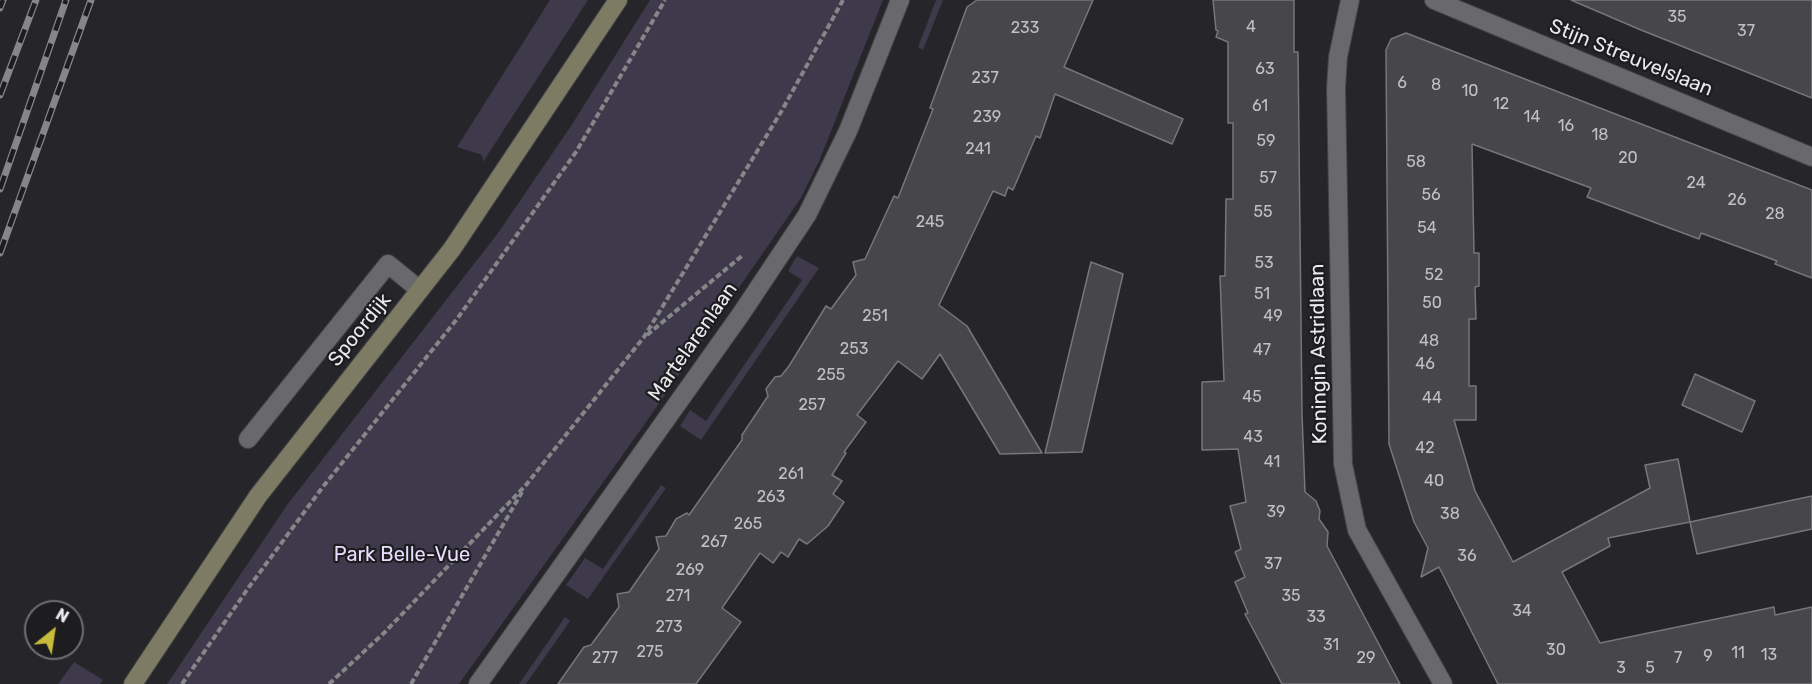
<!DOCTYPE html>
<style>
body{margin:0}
#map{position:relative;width:1812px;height:684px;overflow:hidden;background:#262529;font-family:Rubik,sans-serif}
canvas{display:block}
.north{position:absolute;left:24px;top:600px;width:60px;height:60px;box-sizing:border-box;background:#1d1c1f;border:2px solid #6f6e71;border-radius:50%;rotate:30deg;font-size:16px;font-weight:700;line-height:24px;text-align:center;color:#eaeaec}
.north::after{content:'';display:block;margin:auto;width:21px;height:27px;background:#c8bb3b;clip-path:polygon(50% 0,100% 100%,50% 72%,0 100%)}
</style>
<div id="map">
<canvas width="1812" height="684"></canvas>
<div class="north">N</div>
</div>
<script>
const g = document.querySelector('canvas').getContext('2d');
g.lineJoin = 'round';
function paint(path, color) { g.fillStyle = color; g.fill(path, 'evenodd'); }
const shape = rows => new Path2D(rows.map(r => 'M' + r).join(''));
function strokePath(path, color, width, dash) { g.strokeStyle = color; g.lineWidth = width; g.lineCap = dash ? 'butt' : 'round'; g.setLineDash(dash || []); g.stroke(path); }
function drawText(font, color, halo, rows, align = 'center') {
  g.font = font + ' Rubik,sans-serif'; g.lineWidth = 4.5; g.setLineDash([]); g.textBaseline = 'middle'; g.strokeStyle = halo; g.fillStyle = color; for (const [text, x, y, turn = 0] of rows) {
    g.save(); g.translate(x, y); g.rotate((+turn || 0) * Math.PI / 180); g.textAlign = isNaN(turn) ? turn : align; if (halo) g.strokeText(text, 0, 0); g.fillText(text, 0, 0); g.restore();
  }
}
paint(shape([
 [550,0,588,0,483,162,482,155,457,147],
 [650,0,883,0,820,159,801,198,644,425,459,684,167,684,287,505,498,233,571,126],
 [936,0,943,0,923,50,918,47],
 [797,256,819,268,701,440,680,426,690,410,706,421,802,280,788,271],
 [661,485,666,488,588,599,566,585,585,558,603,569],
 [565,617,570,621,526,684,519,684],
 [74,662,103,680,100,684,58,684]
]), '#3e394b');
const building = shape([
 [977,0,1093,0,1064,67,1183,119,1172,144,1055,94,1040,138,1036,136,1013,190,1008,187,1005,196,993,191,939,305,967,326,1042,453,1000,454,940,354,922,379,898,361,857,415,866,422,844,452,846,453,832,475,842,481,833,494,844,502,828,526,807,544,799,539,788,557,781,552,773,563,760,553,722,608,741,622,696,684,558,684,584,647,591,645,619,607,617,594,629,592,659,549,656,537,666,536,676,519,687,513,689,515,742,440,742,435,768,396,766,389,775,377,781,376,789,366,826,306,831,309,856,275,853,262,865,259,894,196,898,198,933,109,930,108,967,7,977,0],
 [1213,0,1294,0,1294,52,1298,52,1302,414,1305,492,1316,501,1320,511,1319,519,1328,532,1327,546,1400,684,1282,684,1245,614,1248,613,1235,582,1245,577,1235,552,1241,549,1230,506,1246,502,1238,449,1202,450,1202,382,1224,381,1220,276,1225,276,1226,199,1233,199,1233,123,1228,123,1228,42,1216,37,1218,31,1216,30,1213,0],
 [1571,0,1812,0,1812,98,1641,30,1571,0],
 [1406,33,1812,190,1812,278,1775,264,1777,261,1701,233,1699,239,1587,197,1591,188,1472,144,1474,253,1479,253,1479,286,1475,287,1476,319,1469,319,1469,386,1476,386,1476,420,1454,420,1475,491,1513,562,1650,488,1645,465,1678,459,1690,522,1608,538,1610,546,1562,572,1600,643,1774,607,1775,615,1812,607,1812,684,1498,684,1439,567,1421,577,1428,548,1414,522,1389,444,1386,50,1391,39,1406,33],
 [1091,262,1123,274,1082,452,1045,453,1091,262],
 [1695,374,1755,401,1742,432,1682,405,1695,374],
 [1812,496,1812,529,1697,554,1690,522,1812,496]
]);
paint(building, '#47464a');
strokePath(building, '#77767a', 1.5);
const lane = shape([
 [248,439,388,264,420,290]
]);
const street = shape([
 [1350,0,1338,57,1336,88,1343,464,1357,530,1443,684],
 [1434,0,1812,157],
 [478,684,741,314,807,215,848,131,900,0]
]);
const secondary = shape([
 [133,684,258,496,452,249,618,0]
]);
strokePath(lane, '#444446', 20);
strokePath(street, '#444446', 20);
strokePath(secondary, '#444446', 20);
strokePath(shape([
 [647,335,743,255],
 [182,684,249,587,322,488,457,319,576,152,665,0],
 [329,684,384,633,526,485,644,337,781,112,843,0],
 [411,684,522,492]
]), '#868689', 4, [6, 3]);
strokePath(lane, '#69686c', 18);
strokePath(street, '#69686c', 18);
strokePath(secondary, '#7e7b65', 18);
const rail = shape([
 [0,8,3,0],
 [0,95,36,0],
 [0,189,66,0],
 [0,253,91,0]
]);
strokePath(rail, '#868588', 7);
strokePath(rail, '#1d1c1f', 4.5, [14]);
drawText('16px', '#c1c1c4', null, [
 ["35",1677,17],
 ["4",1251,27],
 ["233",1025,28],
 ["37",1746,31],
 ["63",1265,69],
 ["237",985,78],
 ["6",1402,83],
 ["8",1436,85],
 ["10",1470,91],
 ["12",1501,104],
 ["61",1260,106],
 ["239",987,117],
 ["14",1532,117],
 ["16",1566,126],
 ["18",1600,135],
 ["59",1266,141],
 ["241",978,149],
 ["20",1628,158],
 ["58",1416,162],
 ["57",1268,178],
 ["24",1696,183],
 ["56",1431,195],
 ["26",1737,200],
 ["55",1263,212],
 ["28",1775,214],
 ["245",930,222],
 ["54",1427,228],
 ["53",1264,263],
 ["52",1434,275],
 ["51",1262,294],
 ["50",1432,303],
 ["251",875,316],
 ["49",1273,316],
 ["48",1429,341],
 ["253",854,349],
 ["47",1262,350],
 ["46",1425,364],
 ["255",831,375],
 ["45",1252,397],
 ["44",1432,398],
 ["257",812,405],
 ["43",1253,437],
 ["42",1425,448],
 ["41",1272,462],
 ["261",791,474],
 ["40",1434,481],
 ["263",771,497],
 ["39",1276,512],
 ["38",1450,514],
 ["265",748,524],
 ["267",714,542],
 ["36",1467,556],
 ["37",1273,564],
 ["269",690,570],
 ["271",678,596],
 ["35",1291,596],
 ["34",1522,611],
 ["33",1316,617],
 ["273",669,627],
 ["31",1331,645],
 ["30",1556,650],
 ["275",650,652],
 ["11",1738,653],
 ["13",1769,655],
 ["9",1708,656],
 ["277",605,658],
 ["29",1366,658],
 ["7",1678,658],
 ["3",1621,668],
 ["5",1650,668]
]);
drawText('20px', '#eaeaec', '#1d1c1f', [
 ["Stijn Streuvelslaan",1631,58,22],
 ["Spoordijk",360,330,-51],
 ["Martelarenlaan",693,342,-55],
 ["Koningin Astridlaan",1319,354,-91]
]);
drawText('20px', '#e6ddff', '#1d1c1f', [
 ["Park Belle-Vue",402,555]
]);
</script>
